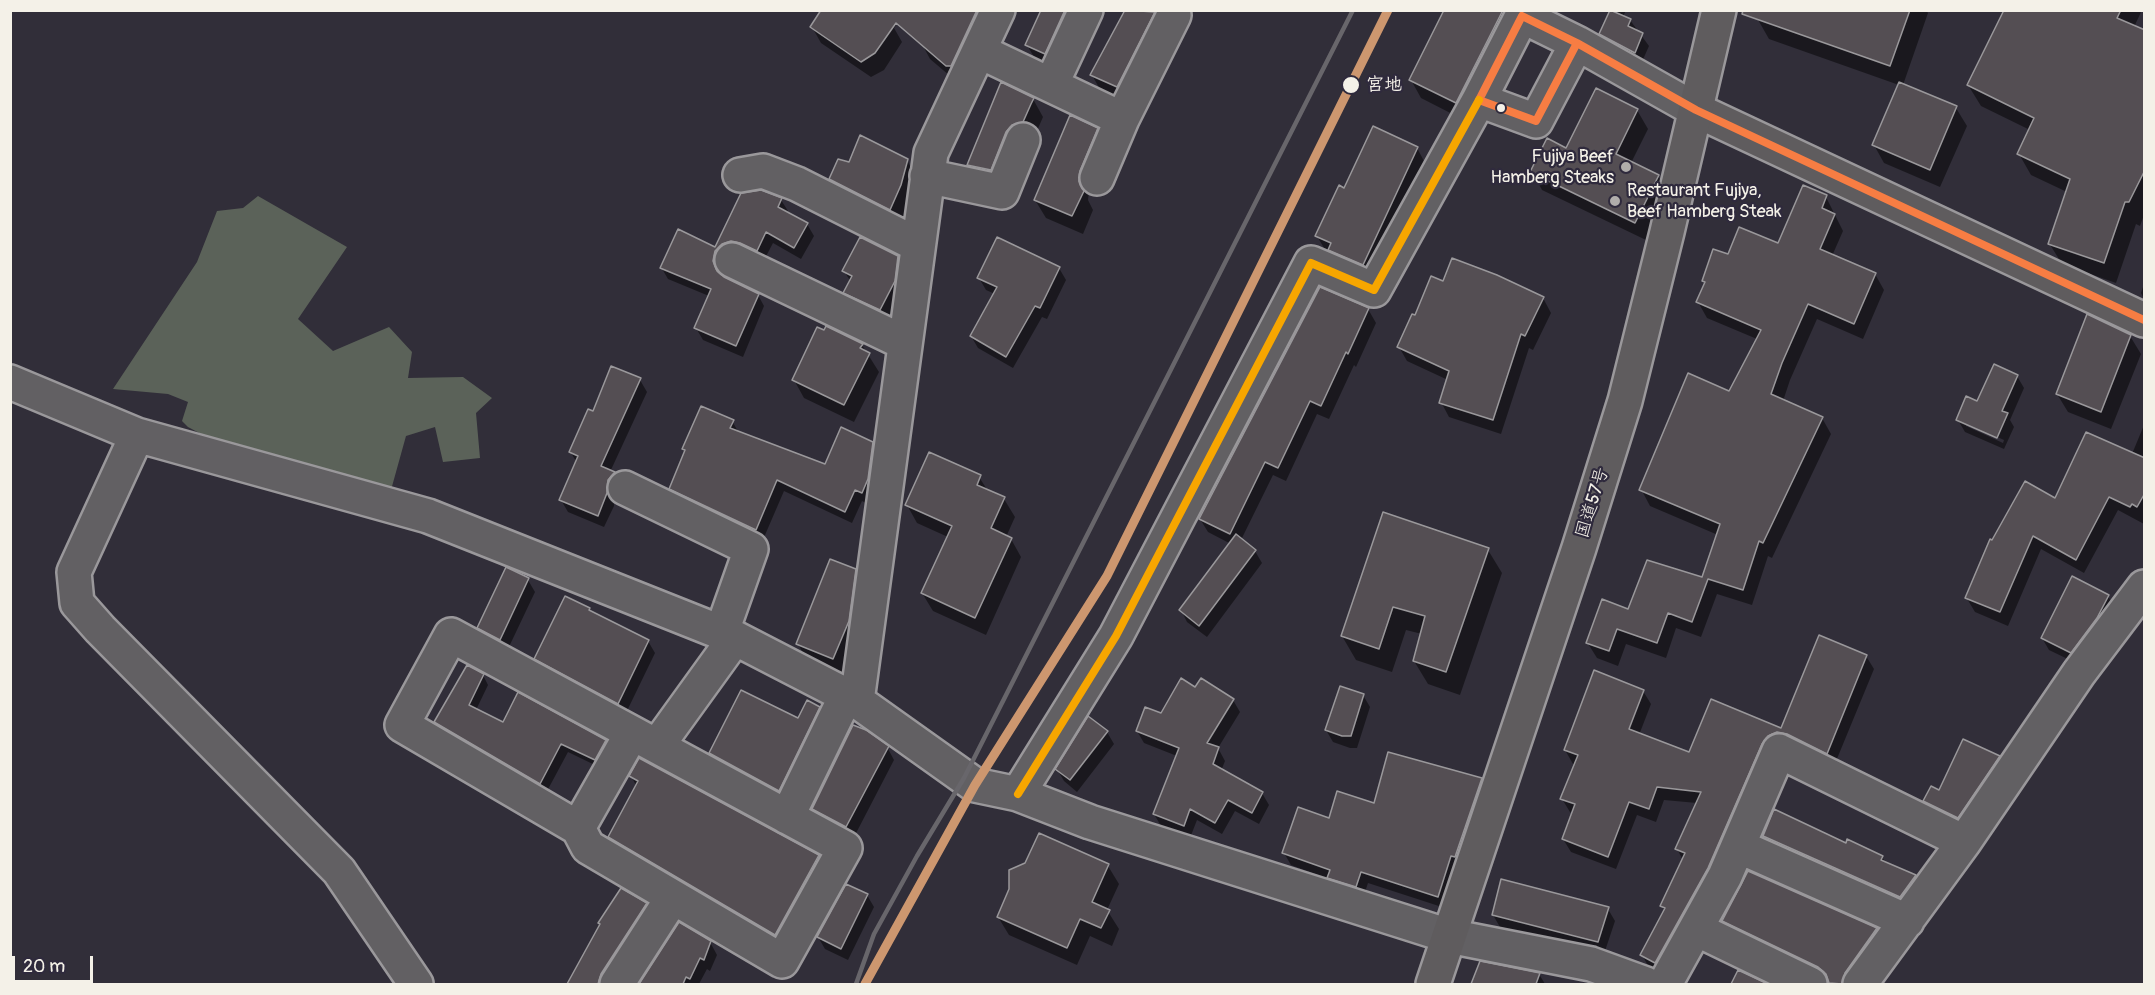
<!DOCTYPE html>
<meta charset="utf-8">
<style>
body{margin:0}
#map{position:relative;width:2155px;height:995px;overflow:hidden;background:#312e39;font-family:Pangolin,sans-serif}
canvas{display:block}
.frame{position:absolute;inset:0;border:12px solid #f4f1e8;pointer-events:none}
.scale{position:absolute;left:12px;top:956px;width:81px;height:27px;box-sizing:border-box;border:3px solid #f4f1e8;border-top:0;padding-left:8px;font-size:18px;line-height:21px;white-space:nowrap;color:#f4f1e8;-webkit-text-stroke:4px #2f2a3d;paint-order:stroke}
</style>
<div id="map">
<canvas width="2155" height="995"></canvas>
<div class="frame"></div>
<div class="scale">20 m</div>
</div>
<script>
const g = document.querySelector('canvas').getContext('2d');
g.lineJoin = 'round';
function paint(path, color) { g.fillStyle = color; g.fill(path, 'evenodd'); }
const shape = rows => new Path2D(rows.map(r => 'M' + r).join(''));
function strokePath(path, color, width, dash) { g.strokeStyle = color; g.lineWidth = width; g.lineCap = dash ? 'butt' : 'round'; g.setLineDash(dash || []); g.stroke(path); }
function drawText(font, color, halo, rows, align = 'center') {
  g.font = font + ' Pangolin,"Klee One",sans-serif'; g.lineWidth = 4.5; g.setLineDash([]); g.textBaseline = 'middle'; g.strokeStyle = halo; g.fillStyle = color; for (const [text, x, y, turn = 0] of rows) {
    g.save(); g.translate(x, y); g.rotate((+turn || 0) * Math.PI / 180); g.textAlign = isNaN(turn) ? turn : align; if (halo) g.strokeText(text, 0, 0); g.fillText(text, 0, 0); g.restore();
  }
}
paint(shape([
 [258,196,347,247,298,319,333,351,389,327,412,352,408,378,463,377,492,398,476,413,480,458,443,462,435,427,406,436,391,490,233,451,188,427,182,421,188,402,168,394,113,389,197,262,217,211,243,208]
]), '#5b6259');
paint(shape([
 [938,10,994,10,956,81,930,59,922,44],
 [1043,10,1079,10,1052,65,1034,57,1027,45],
 [1126,10,1187,10,1127,105,1102,93,1092,75],
 [1445,10,1522,10,1466,121,1421,98,1411,80],
 [1612,10,1626,10,1623,17,1630,20,1649,46,1641,64,1608,46,1601,34],
 [1759,10,1926,10,1928,13,1903,85,1956,108,1967,126,1940,187,1884,163,1874,145,1899,85,1769,39,1757,18],
 [2037,10,2142,10,2134,27,2144,32,2144,215,2140,226,2136,224,2116,283,2062,264,2049,243,2067,192,2031,175,2019,154,2030,130,1981,106,1968,85],
 [902,18,894,28,902,42,884,70,871,77,821,43,812,27],
 [1033,99,1043,117,1033,140,1001,188,979,183,969,165],
 [1637,110,1648,129,1631,163,1658,176,1668,194,1646,240,1542,190,1532,171],
 [1097,129,1107,148,1089,190,1088,200,1093,210,1083,234,1046,218,1035,200],
 [1417,148,1424,161,1370,276,1336,262,1330,250,1324,248,1317,236,1345,190],
 [907,160,917,179,911,203,900,227,841,197,830,179,850,163],
 [761,192,781,200,788,211,787,213,807,224,814,236,801,259,773,243,763,262,721,264,719,275,758,295,764,306,743,357,703,340,696,328,709,296,668,279,661,267,716,249],
 [1826,197,1843,231,1832,256,1875,274,1884,290,1863,339,1817,319,1790,380,1783,401,1822,418,1831,434,1772,558,1768,556,1752,605,1717,594,1701,637,1676,628,1666,658,1626,644,1618,666,1597,658,1587,642,1629,611,1703,579,1718,535,1650,506,1641,489,1729,393,1757,339,1707,318,1698,302,1706,283,1704,281,1729,256,1779,245],
 [897,257,904,269,901,294,887,321,852,305,845,293,851,282,844,271],
 [1059,268,1066,280,1047,319,1042,317,1013,368,978,348,971,336,995,294,986,290,979,278],
 [1443,283,1543,298,1551,313,1533,350,1529,348,1501,434,1449,417,1441,402,1448,380,1407,361,1399,347,1416,317],
 [2144,284,2144,299,2141,293],
 [1368,309,1376,323,1356,367,1354,365,1329,419,1317,414,1286,481,1273,475,1241,540,1255,551,1262,563,1207,637,1187,622,1181,610,1231,544,1208,532,1200,519],
 [2130,336,2141,354,2111,429,2068,412,2057,394],
 [862,345,879,372,854,422,804,398,794,380],
 [2017,376,2024,388,2010,420,2014,427,2004,449,1965,432,1958,420,1978,403],
 [1966,423,2004,440,2003,443,1966,426],
 [640,380,647,392,610,472,614,473,621,485,614,493,614,506,604,527,568,512,561,500,577,463,570,451],
 [732,421,739,433,826,466,872,443,879,455,868,504,862,501,852,523,784,491,762,542,678,501,671,488,686,452,684,449],
 [2144,425,2144,524,2118,510,2084,573,2041,549,2008,626,1975,612,1966,597,2056,501,2132,454],
 [979,477,988,491,1004,499,1015,517,1006,537,1011,539,1021,557,986,635,933,611,922,593,948,537,917,523,907,505],
 [1488,550,1502,573,1460,695,1428,684,1414,661,1422,634,1406,630,1392,672,1356,660,1342,636],
 [855,570,865,589,844,677,808,662,798,644],
 [528,580,535,592,507,651,486,640,479,628],
 [2108,596,2115,608,2078,664,2049,650,2042,638],
 [590,613,648,641,655,653,625,715,543,671,536,659],
 [1866,656,1874,669,1834,766,1796,747,1663,976,1650,969,1642,955,1665,912,1662,906,1683,860,1677,849,1697,803,1664,800,1656,822,1637,815,1616,869,1571,852,1563,839,1573,814,1570,812,1562,799,1576,765,1573,764,1565,750,1643,691,1651,704,1639,735,1690,754,1782,730],
 [483,675,488,685,476,710,504,724,605,741,611,751,601,768,568,752,546,793,441,732,436,722],
 [1196,689,1233,700,1240,712,1218,748,1225,761,1221,771,1262,793,1269,805,1259,824,1235,811,1222,834,1197,820,1190,838,1161,826,1154,814,1177,756,1144,743,1137,731],
 [1363,695,1370,707,1357,748,1350,748,1333,742,1326,730],
 [819,708,826,720,786,802,718,765,711,753,798,720],
 [1107,732,1114,744,1077,792,1064,781,1057,769],
 [887,747,894,760,853,839,821,821,814,809],
 [1999,757,2006,769,1965,829,1932,813,1925,801],
 [640,760,818,857,825,869,782,946,617,849,610,837,637,787,631,776],
 [1481,779,1488,791,1445,908,1368,883,1363,898,1336,890,1329,879,1291,865,1284,853,1329,820,1375,805],
 [1764,836,1847,845,1882,857,1886,863,1915,876,1922,888,1907,909,1771,848],
 [1108,866,1119,884,1107,910,1119,929,1112,946,1090,936,1077,965,1009,935,998,917],
 [1748,873,1876,930,1883,942,1852,984,1830,984,1827,979,1730,933,1723,921],
 [867,895,874,907,848,960,825,949,818,937],
 [646,904,653,916,609,984,568,984,601,925],
 [1608,909,1615,921,1604,954,1500,927,1493,915],
 [680,924,710,942,717,955,710,971,707,969,699,984,640,984],
 [1480,963,1539,974,1545,984,1473,984]
]), '#0007');
const building = shape([
 [821,10,977,10,951,66,946,66,896,23,875,53,861,62,810,27,821,10],
 [1041,10,1065,10,1045,54,1025,45,1041,10],
 [1125,10,1155,12,1117,87,1090,75,1125,10],
 [1444,10,1503,10,1456,103,1409,80,1444,10],
 [1610,10,1631,19,1628,26,1643,33,1635,53,1599,34,1610,10],
 [1743,10,1910,10,1890,66,1742,14,1743,10],
 [2004,10,2121,10,2117,18,2145,30,2145,170,2129,202,2125,202,2104,263,2048,244,2070,179,2017,154,2034,118,1967,85,2004,10],
 [1001,82,1034,98,1031,104,1023,122,1012,125,1006,132,991,170,967,165,1001,82],
 [1899,82,1957,106,1930,170,1872,145,1899,82],
 [1596,88,1638,109,1616,154,1659,175,1635,223,1530,172,1547,138,1566,148,1596,88],
 [1070,115,1098,128,1080,171,1079,181,1084,191,1072,216,1034,200,1070,115],
 [1373,126,1418,147,1363,265,1328,250,1331,243,1315,236,1339,185,1344,188,1373,126],
 [860,135,908,159,901,185,890,210,829,179,838,159,849,162,860,135],
 [1803,185,1827,195,1822,208,1835,214,1820,249,1876,273,1854,324,1808,304,1782,363,1771,394,1823,417,1763,543,1759,541,1743,590,1708,579,1692,622,1668,613,1657,643,1617,629,1609,651,1586,643,1602,599,1628,609,1647,560,1702,577,1720,524,1639,490,1688,373,1729,391,1761,330,1696,302,1705,282,1702,281,1713,249,1728,254,1739,227,1778,243,1803,185],
 [761,190,782,198,778,207,808,223,794,248,766,232,757,251,740,243,731,241,722,244,715,251,713,261,717,271,724,277,759,294,736,346,694,328,711,289,660,268,678,229,715,247,741,193,761,190],
 [860,237,898,256,895,281,880,310,843,293,852,276,842,271,860,237],
 [997,237,1060,267,1040,308,1035,306,1006,357,970,336,997,287,977,278,997,237],
 [1452,258,1497,275,1544,297,1525,336,1521,334,1493,420,1439,403,1449,371,1397,347,1412,314,1415,315,1431,276,1443,281,1452,258],
 [1320,287,1369,308,1348,354,1346,352,1321,406,1310,401,1278,468,1265,462,1230,534,1199,519,1320,287],
 [2087,314,2131,335,2101,412,2056,394,2087,314],
 [826,326,863,344,860,348,870,353,844,405,792,380,817,327,824,330,826,326],
 [1994,364,2018,375,2002,411,2008,413,1997,438,1956,420,1966,396,1977,401,1994,364],
 [611,366,641,378,601,466,615,472,608,480,607,493,598,516,559,500,578,456,569,452,588,409,593,411,611,366],
 [701,406,734,420,730,428,825,464,841,427,873,442,868,479,862,493,855,490,845,512,777,480,756,530,669,489,685,450,682,449,701,406],
 [2086,432,2145,458,2145,493,2137,507,2132,504,2130,507,2109,497,2076,560,2033,536,2000,612,1965,598,1990,539,1992,540,2025,481,2055,498,2086,432],
 [929,452,981,475,977,485,1005,497,991,528,1012,538,975,618,921,593,952,526,905,505,929,452],
 [1383,512,1489,548,1446,672,1413,661,1425,616,1393,607,1379,649,1341,636,1383,512],
 [1236,534,1256,550,1199,626,1179,610,1236,534],
 [830,559,856,569,849,621,833,659,796,644,830,559],
 [506,567,529,578,500,640,477,628,506,567],
 [2072,576,2109,595,2097,618,2071,653,2041,638,2072,576],
 [565,596,590,608,589,610,649,640,618,704,534,659,565,596],
 [1819,635,1867,655,1827,754,1787,734,1777,732,1768,736,1762,744,1708,868,1655,963,1640,955,1665,908,1660,906,1685,853,1675,849,1701,792,1657,787,1649,809,1629,802,1608,857,1562,839,1575,804,1560,799,1578,755,1564,750,1594,670,1644,690,1629,729,1689,752,1711,699,1781,728,1819,635],
 [467,665,484,674,469,705,503,722,518,692,606,740,595,760,561,744,540,784,434,722,467,665],
 [1181,678,1195,687,1201,678,1234,699,1207,743,1219,747,1213,764,1263,792,1252,813,1228,800,1215,823,1190,809,1184,826,1153,814,1179,748,1136,731,1145,707,1161,713,1181,678],
 [1340,686,1364,694,1351,736,1342,736,1325,730,1340,686],
 [741,690,798,718,807,700,820,707,779,791,709,753,741,690],
 [1088,716,1108,731,1070,780,1055,769,1088,716],
 [853,725,866,730,889,746,846,827,812,809,853,725],
 [1963,739,2000,756,1958,818,1923,801,1931,786,1939,790,1963,739],
 [1388,752,1482,778,1455,857,1451,856,1438,897,1361,872,1356,887,1327,878,1330,870,1282,853,1298,807,1329,818,1337,791,1374,803,1388,752],
 [639,758,819,855,775,935,608,837,638,781,629,776,639,758],
 [1774,809,1846,843,1847,839,1883,856,1881,860,1916,875,1900,897,1763,836,1774,809],
 [1039,833,1109,864,1092,902,1110,910,1101,928,1080,919,1067,948,997,917,1009,889,1009,870,1025,863,1039,833],
 [1748,871,1877,928,1845,973,1842,984,1829,983,1826,974,1818,967,1722,921,1748,871],
 [1501,879,1609,907,1598,942,1492,915,1501,879],
 [846,884,868,894,841,949,817,937,846,884],
 [621,888,647,903,601,974,598,984,567,984,600,924,598,923,621,888],
 [679,922,711,941,704,960,700,958,690,979,686,977,683,984,639,984,679,922],
 [1480,961,1540,973,1536,984,1471,984,1480,961],
 [1738,970,1768,984,1731,984,1738,970]
]);
paint(building, '#544e53');
strokePath(building, '#9a989b', 1.5);
const minor = shape([
 [1577,43,1536,121,1479,100,1522,16,1577,43,1696,110],
 [979,51,1122,119,1174,15],
 [1051,85,1086,10],
 [740,175,763,171,797,184,918,245],
 [927,176,1002,192,1023,140],
 [1097,178,1122,119],
 [732,260,905,343],
 [10,382,137,435,428,516,735,638,857,701,975,785,1018,794,1090,822,1449,936,1591,964,1646,984],
 [137,435,74,572,77,603,100,629,339,871,416,984],
 [625,488,751,549,721,634],
 [451,635,845,848,782,961,588,847,578,828,402,725,451,635],
 [857,701,931,153,998,10],
 [657,746,735,638],
 [1018,794,1116,636,1311,263,1374,290,1479,100],
 [787,817,846,696],
 [578,828,632,733],
 [1738,846,1907,921],
 [1696,929,1810,984],
 [617,984,673,897],
 [1665,984,1725,876,1779,751,1964,842],
 [1860,984,1964,842,2079,673,2144,587]
]);
const major = shape([
 [1696,110,2144,320]
]);
const highway = shape([
 [1433,984,1579,548,1625,401,1667,232,1719,10]
]);
strokePath(minor, '#9a989b', 38);
strokePath(major, '#9a989b', 38);
strokePath(highway, '#9a989b', 38);
strokePath(minor, '#626063', 33);
strokePath(major, '#5f5c5e', 33);
strokePath(highway, '#5f5c5e', 33);
strokePath(shape([
 [856,984,874,934,917,856,964,778,1353,10]
]), '#68666b', 4.5);
strokePath(shape([
 [1577,43,1536,121,1479,100,1522,16,1577,43,1696,110,2144,320]
]), '#f77d43', 8);
strokePath(shape([
 [1018,794,1116,636,1311,263,1374,290,1479,100]
]), '#f7a600', 8);
strokePath(shape([
 [865,984,975,785,1107,576,1388,10]
]), '#cd976f', 9);
for (const [x, y, r, color] of [
 [1351,85,9,"#f4f1e8"],
 [1501,108,5,"#f4f1e8"],
 [1626,167,6,"#b0adab"],
 [1615,201,6,"#b0adab"]
]) { const dot = new Path2D(); dot.arc(x, y, r, 0, 2 * Math.PI); g.fillStyle = color; g.fill(dot); strokePath(dot, '#2f2a3d', 2); }
drawText('bold 18px', '#f4f1e8', '#2f2a3d', [
 ["宮地",1366,85]
], 'left');
drawText('18px', '#f4f1e8', '#2f2a3d', [
 ["Fujiya Beef",1614,157],
 ["Hamberg Steaks",1614,178],
 ["Restaurant Fujiya,",1627,191,"left"],
 ["Beef Hamberg Steak",1627,212,"left"]
], 'right');
drawText('18px', '#f4f1e8', '#2f2a3d', [
 ["国道57号",1593,503,-73]
]);
</script>
